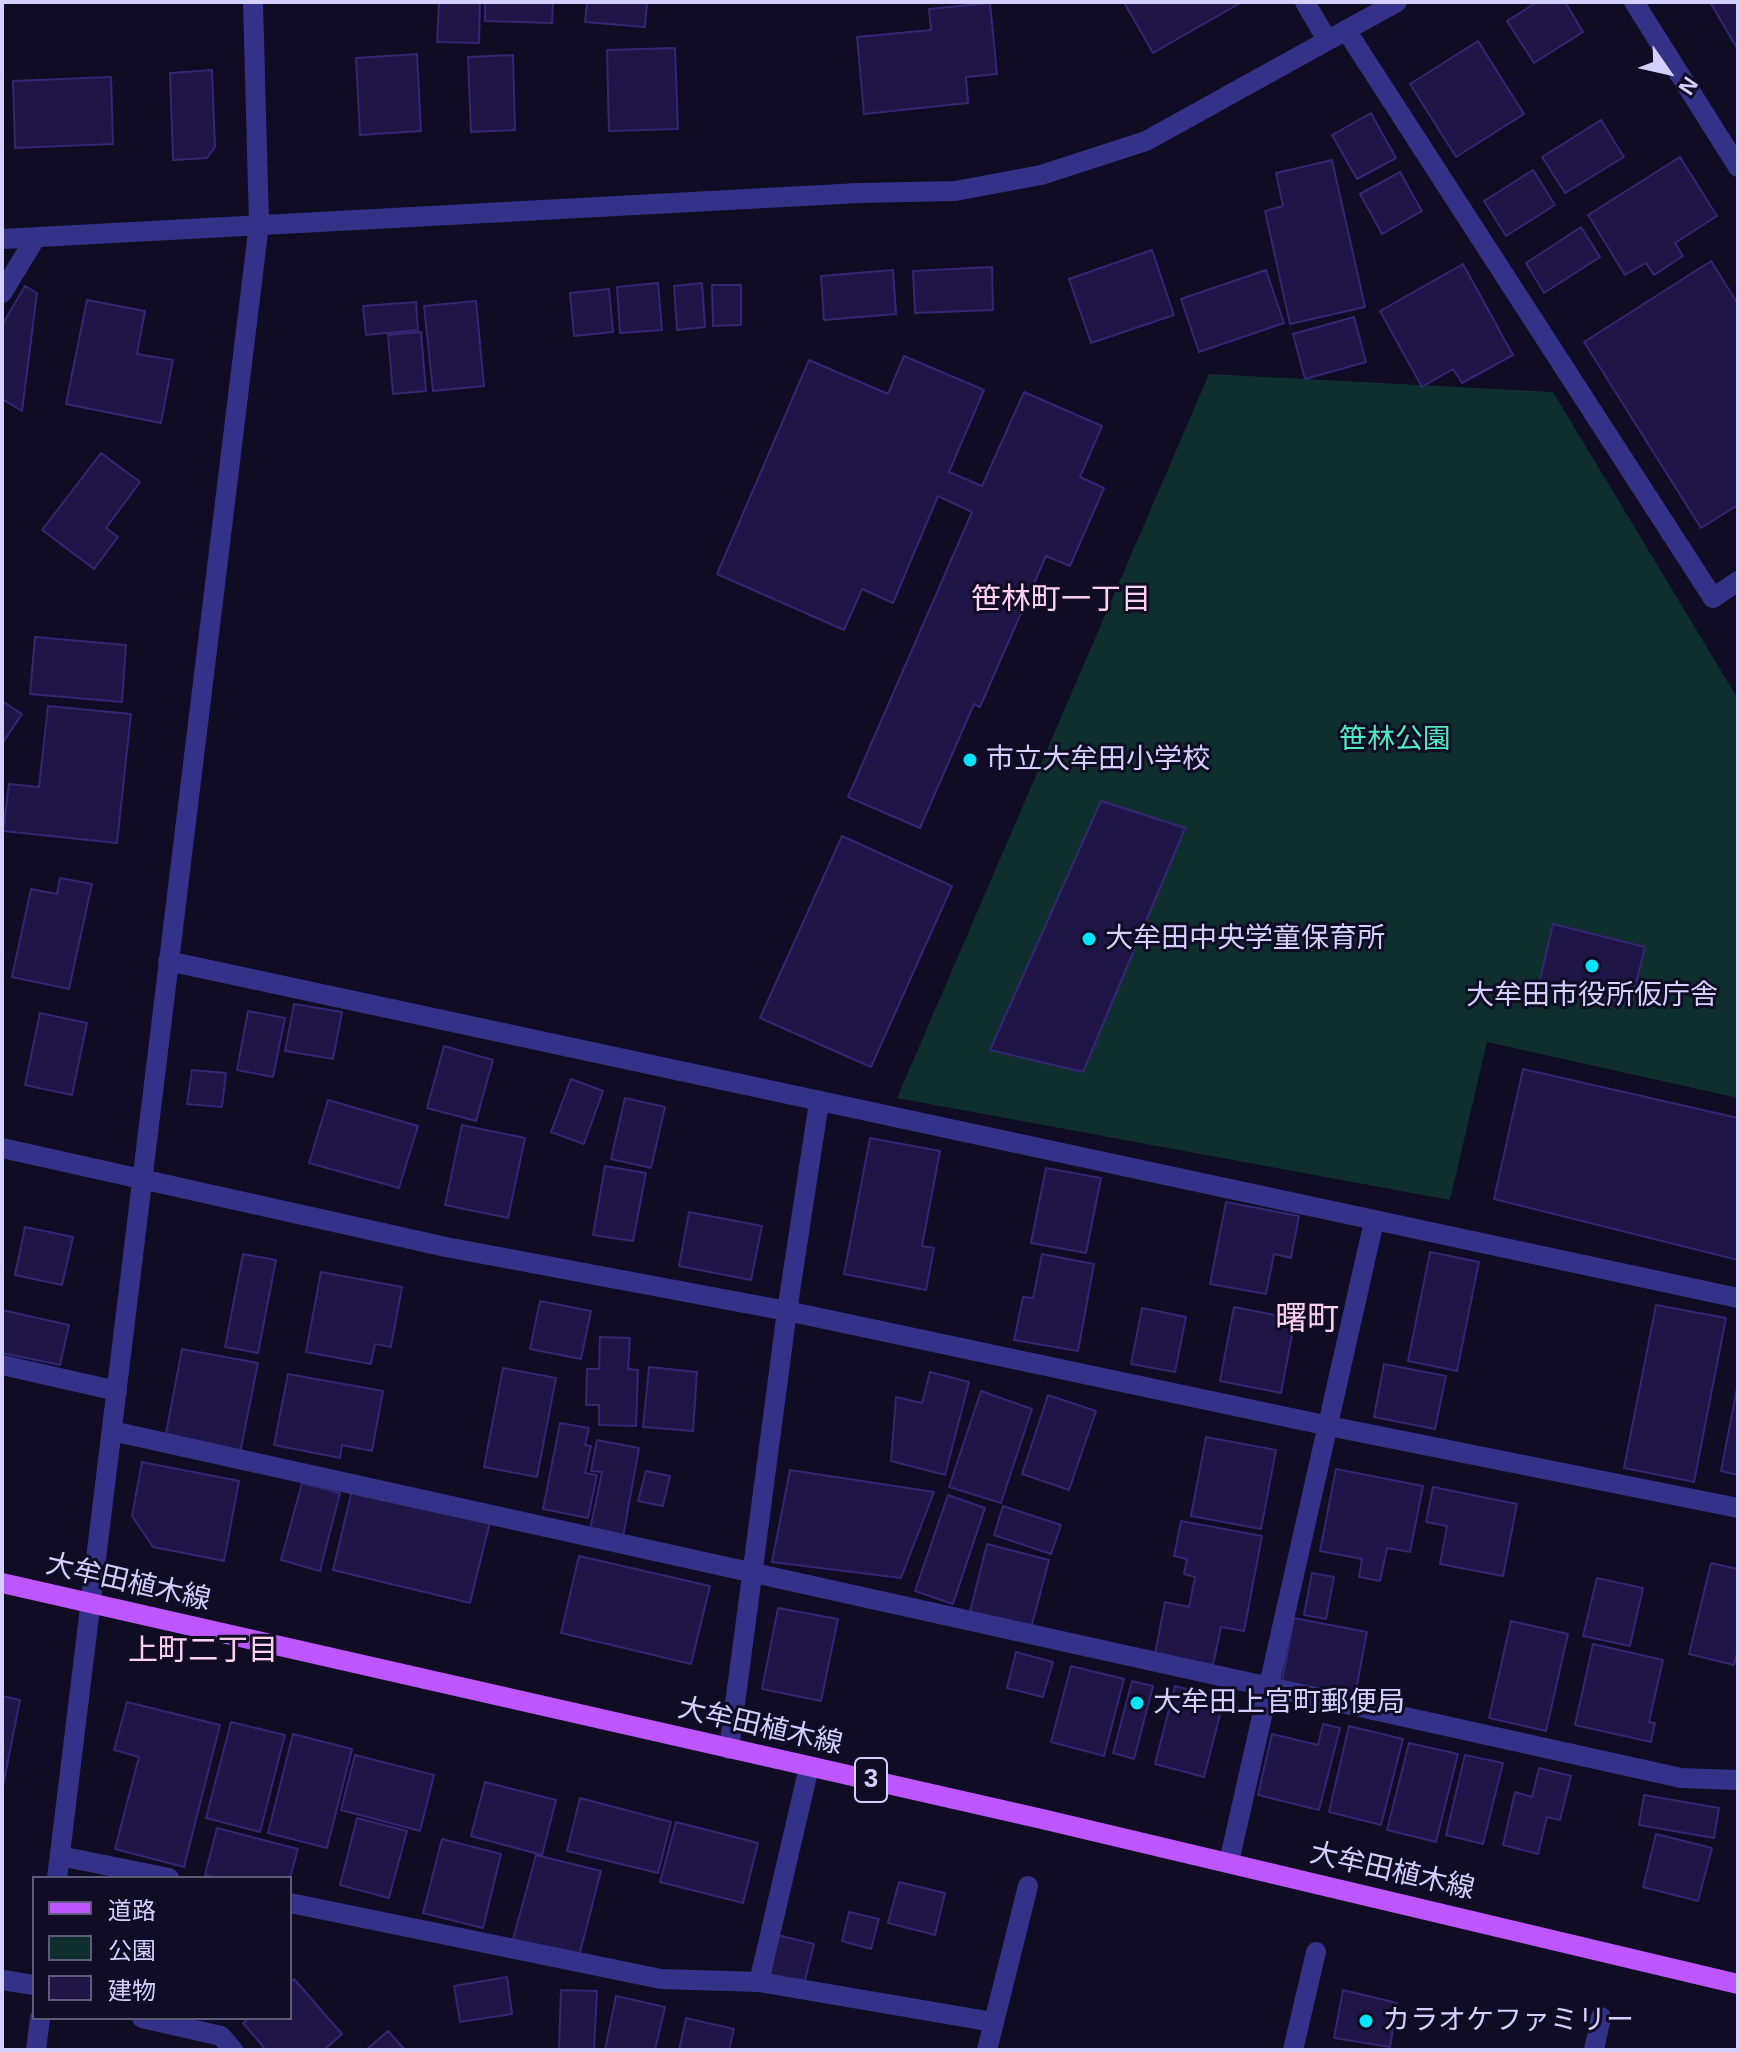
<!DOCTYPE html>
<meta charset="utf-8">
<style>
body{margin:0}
#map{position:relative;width:1740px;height:2052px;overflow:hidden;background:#0f0c24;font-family:Arial,"Noto Sans JP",sans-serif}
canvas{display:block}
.frame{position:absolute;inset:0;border:4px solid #d3cfff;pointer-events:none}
.legend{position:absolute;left:32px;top:1876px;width:260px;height:144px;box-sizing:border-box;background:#0f0c24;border:2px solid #5d5a7c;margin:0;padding:10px 14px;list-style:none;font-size:24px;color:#d3cfff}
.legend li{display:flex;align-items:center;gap:16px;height:40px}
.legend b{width:40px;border:2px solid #5d5a7c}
.north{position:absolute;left:1628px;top:32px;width:80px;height:80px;-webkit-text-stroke:6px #0f0c24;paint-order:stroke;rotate:124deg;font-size:22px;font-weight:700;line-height:32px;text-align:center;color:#d3cfff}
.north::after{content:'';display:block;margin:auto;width:28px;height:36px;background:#d3cfff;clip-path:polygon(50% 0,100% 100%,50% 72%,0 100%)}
</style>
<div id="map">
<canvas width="1740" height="2052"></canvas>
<div class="frame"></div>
<ul class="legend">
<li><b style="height:10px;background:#bd56ff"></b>道路</li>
<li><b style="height:22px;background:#0e2f2d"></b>公園</li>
<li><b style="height:22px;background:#1f1647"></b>建物</li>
</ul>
<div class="north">N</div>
</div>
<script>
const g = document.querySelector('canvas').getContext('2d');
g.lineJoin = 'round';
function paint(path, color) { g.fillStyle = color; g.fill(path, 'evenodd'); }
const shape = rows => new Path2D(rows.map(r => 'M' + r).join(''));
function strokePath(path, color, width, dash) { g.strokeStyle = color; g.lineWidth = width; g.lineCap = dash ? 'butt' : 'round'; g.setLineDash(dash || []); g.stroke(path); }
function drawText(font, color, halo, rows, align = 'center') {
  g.font = font + ' Arial,"Noto Sans JP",sans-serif'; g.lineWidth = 6; g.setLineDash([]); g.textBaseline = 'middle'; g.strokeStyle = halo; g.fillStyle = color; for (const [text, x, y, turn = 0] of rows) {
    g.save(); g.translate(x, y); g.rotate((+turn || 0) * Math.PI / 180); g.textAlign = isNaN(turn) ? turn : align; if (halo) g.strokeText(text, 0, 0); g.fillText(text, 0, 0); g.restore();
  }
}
paint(shape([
 [1209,374,1553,392,1738,699,1738,1098,1487,1042,1450,1200,897,1098]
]), '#0e2f2d');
const building = shape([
 [439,2,480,2,479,43,437,42,439,2],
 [485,2,553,2,552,23,485,21,485,2],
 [587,2,647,2,645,27,585,22,587,2],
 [1129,2,1242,2,1153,53,1125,4,1129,2],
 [1537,2,1565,2,1583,32,1534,63,1507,21,1537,2],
 [1710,2,1738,2,1738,50,1710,2],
 [990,3,997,74,966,77,968,103,864,114,857,37,931,30,929,9,990,3],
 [1478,41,1524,114,1456,157,1410,84,1478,41],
 [675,48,678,129,609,131,607,50,675,48],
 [417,54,421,131,360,135,356,58,417,54],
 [513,55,515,130,471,132,468,57,513,55],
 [212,70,215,147,207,158,173,160,170,73,212,70],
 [111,77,113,144,15,148,13,81,111,77],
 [1371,113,1396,158,1357,179,1332,135,1371,113],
 [1601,120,1624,157,1565,193,1542,157,1601,120],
 [1680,157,1717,216,1675,243,1683,256,1654,275,1646,263,1625,275,1588,215,1680,157],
 [1332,160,1365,307,1290,324,1265,211,1283,206,1276,173,1332,160],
 [1533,170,1555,205,1506,236,1484,201,1533,170],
 [1400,172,1422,211,1382,234,1360,194,1400,172],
 [1581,227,1600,257,1544,293,1526,263,1581,227],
 [1152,250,1174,315,1091,343,1069,279,1152,250],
 [1711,261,1738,304,1738,505,1701,528,1584,342,1711,261],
 [1463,264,1513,355,1462,383,1453,369,1422,387,1380,311,1463,264],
 [992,267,993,310,915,313,913,271,992,267],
 [893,270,896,314,824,320,821,276,893,270],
 [1266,270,1284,323,1199,352,1181,299,1266,270],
 [658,283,662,330,620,333,617,287,658,283],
 [702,283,705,327,677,330,674,286,702,283],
 [712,285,741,285,741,325,713,326,712,285],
 [25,286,37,293,22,411,2,399,2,325,25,286],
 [609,289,613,332,574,336,570,293,609,289],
 [87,300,145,311,137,354,173,360,161,423,66,404,87,300],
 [476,301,484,386,433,391,424,306,476,301],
 [416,302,418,330,366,335,363,306,416,302],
 [1354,317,1366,362,1305,379,1293,334,1354,317],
 [421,332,426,391,393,394,388,335,421,332],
 [904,356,984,390,949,472,982,486,1024,392,1102,426,1080,477,1104,488,1070,566,1046,556,980,707,974,704,920,828,848,797,972,512,938,496,893,603,862,589,844,630,717,574,809,360,888,394,904,356],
 [101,453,140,482,106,528,118,537,94,569,42,530,101,453],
 [35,637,126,645,122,702,30,694,35,637],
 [2,701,22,714,2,744,2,701],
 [48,706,131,714,117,843,3,831,9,784,39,787,48,706],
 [1101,801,1185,828,1083,1072,990,1050,1101,801],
 [842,836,952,886,871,1067,760,1018,842,836],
 [60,878,92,884,69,989,12,977,31,889,57,894,60,878],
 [1553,924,1645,947,1631,1004,1539,984,1553,924],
 [294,1004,342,1012,333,1059,285,1051,294,1004],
 [248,1011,285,1018,273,1077,237,1070,248,1011],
 [40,1013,87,1023,72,1095,25,1085,40,1013],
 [444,1046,493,1060,476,1121,427,1108,444,1046],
 [1523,1069,1738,1118,1738,1260,1494,1199,1523,1069],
 [192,1070,226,1073,222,1107,187,1104,192,1070],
 [571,1079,603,1091,584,1144,551,1132,571,1079],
 [625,1098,665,1107,651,1168,611,1159,625,1098],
 [328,1100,418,1126,399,1188,309,1163,328,1100],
 [462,1125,525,1138,508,1218,445,1205,462,1125],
 [870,1138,940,1151,922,1246,934,1248,926,1290,844,1274,870,1138],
 [605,1166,646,1173,633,1241,593,1235,605,1166],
 [1046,1168,1101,1178,1086,1253,1031,1243,1046,1168],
 [1226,1202,1299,1216,1291,1258,1274,1254,1266,1294,1210,1284,1226,1202],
 [689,1212,762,1226,751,1280,679,1266,689,1212],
 [25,1227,73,1237,62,1285,15,1275,25,1227],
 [1430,1252,1479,1262,1457,1371,1408,1361,1430,1252],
 [243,1254,276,1260,258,1353,225,1347,243,1254],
 [1042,1254,1094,1264,1078,1351,1014,1340,1023,1297,1033,1298,1042,1254],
 [321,1272,402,1287,391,1347,375,1344,371,1364,306,1352,321,1272],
 [540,1301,591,1311,581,1359,530,1349,540,1301],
 [1656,1305,1726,1318,1694,1482,1624,1468,1656,1305],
 [1234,1307,1295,1319,1281,1393,1220,1381,1234,1307],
 [1142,1308,1186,1317,1175,1372,1131,1364,1142,1308],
 [2,1310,69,1325,60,1365,2,1353,2,1310],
 [600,1337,630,1338,628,1369,638,1370,636,1426,599,1425,599,1405,586,1405,587,1369,599,1369,600,1337],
 [182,1349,258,1363,240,1453,165,1439,182,1349],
 [1384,1364,1446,1376,1435,1429,1374,1417,1384,1364],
 [649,1367,697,1372,693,1431,643,1427,649,1367],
 [503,1368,556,1378,537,1477,484,1467,503,1368],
 [930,1372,969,1382,945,1475,891,1461,896,1397,922,1403,930,1372],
 [288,1374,383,1391,372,1451,342,1445,340,1458,274,1445,288,1374],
 [1738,1383,1738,1475,1721,1471,1738,1383],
 [981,1391,1032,1409,1001,1503,949,1487,981,1391],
 [1048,1395,1096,1411,1069,1490,1022,1474,1048,1395],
 [560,1423,589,1428,585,1445,591,1446,585,1473,597,1475,588,1518,543,1509,560,1423],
 [1206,1437,1276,1450,1261,1529,1191,1516,1206,1437],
 [597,1440,639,1448,623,1537,590,1530,602,1472,591,1471,597,1440],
 [142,1462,239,1481,224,1561,153,1547,132,1516,142,1462],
 [1336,1469,1423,1486,1410,1552,1387,1548,1380,1581,1359,1577,1362,1559,1320,1551,1336,1469],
 [790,1470,934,1492,901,1578,772,1562,790,1470],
 [646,1471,670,1476,663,1506,638,1501,646,1471],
 [302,1483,340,1493,320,1571,281,1560,302,1483],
 [1433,1487,1517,1504,1503,1576,1440,1564,1447,1526,1426,1522,1433,1487],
 [352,1490,490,1522,470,1603,333,1570,352,1490],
 [948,1495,985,1508,953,1604,915,1591,948,1495],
 [1003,1506,1061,1525,1051,1554,994,1535,1003,1506],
 [1181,1521,1262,1536,1244,1631,1221,1627,1213,1665,1155,1654,1165,1602,1189,1607,1195,1577,1184,1574,1187,1559,1174,1556,1181,1521],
 [987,1544,1049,1560,1031,1628,970,1612,987,1544],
 [579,1556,710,1586,691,1664,561,1633,579,1556],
 [1711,1563,1738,1569,1738,1648,1734,1665,1689,1654,1711,1563],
 [1312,1573,1334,1577,1326,1619,1304,1615,1312,1573],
 [1597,1578,1643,1588,1630,1646,1583,1636,1597,1578],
 [778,1608,838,1619,821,1701,762,1689,778,1608],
 [1294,1618,1367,1632,1354,1701,1281,1686,1294,1618],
 [1511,1621,1568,1634,1546,1731,1489,1718,1511,1621],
 [1593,1644,1663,1660,1649,1722,1655,1723,1651,1742,1575,1725,1593,1644],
 [1016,1652,1053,1662,1043,1697,1007,1688,1016,1652],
 [1071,1666,1124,1679,1104,1756,1051,1742,1071,1666],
 [1132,1681,1153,1686,1134,1759,1113,1753,1132,1681],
 [1175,1686,1224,1699,1204,1777,1155,1764,1175,1686],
 [2,1696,20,1700,2,1791,2,1696],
 [127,1702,220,1725,184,1867,115,1849,139,1757,114,1750,127,1702],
 [231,1722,285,1735,260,1832,206,1818,231,1722],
 [1323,1724,1340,1728,1319,1810,1258,1795,1272,1734,1318,1745,1323,1724],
 [1349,1726,1403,1739,1381,1825,1329,1812,1349,1726],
 [293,1734,352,1749,327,1848,268,1833,293,1734],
 [1409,1743,1458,1754,1436,1842,1387,1830,1409,1743],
 [355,1755,434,1775,420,1831,341,1810,355,1755],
 [1465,1755,1503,1763,1483,1844,1446,1835,1465,1755],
 [1539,1768,1571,1776,1560,1820,1547,1817,1538,1854,1503,1845,1515,1792,1532,1797,1539,1768],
 [485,1782,556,1800,542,1855,471,1836,485,1782],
 [1644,1795,1719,1808,1714,1838,1639,1825,1644,1795],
 [580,1798,671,1822,658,1873,567,1851,580,1798],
 [357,1818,407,1831,389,1898,340,1885,357,1818],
 [676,1822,758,1843,743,1903,660,1882,676,1822],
 [217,1828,298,1849,290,1878,218,1878,205,1875,217,1828],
 [1656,1834,1712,1848,1698,1901,1643,1887,1656,1834],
 [442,1839,501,1854,483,1928,423,1913,442,1839],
 [536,1855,601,1871,578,1960,512,1943,536,1855],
 [899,1882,945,1893,935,1935,888,1923,899,1882],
 [849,1912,879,1919,871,1949,842,1941,849,1912],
 [765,1932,814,1944,804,1984,755,1972,765,1932],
 [507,1977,512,2014,460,2022,454,1986,507,1977],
 [294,1979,342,2034,324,2050,266,2050,243,2023,249,2018,290,2018,290,1982,294,1979],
 [561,1990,597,1991,594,2050,559,2050,561,1990],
 [1343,1990,1397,2003,1390,2047,1334,2038,1343,1990],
 [616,1996,665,2007,655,2050,605,2050,616,1996],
 [686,2018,734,2029,729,2050,679,2050,686,2018],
 [388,2031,405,2050,366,2050,388,2031]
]);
paint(building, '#1f1647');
strokePath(building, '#342675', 2);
strokePath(shape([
 [1305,2,1327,40],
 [1634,2,1738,167],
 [1346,30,1713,598,1738,581],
 [2,239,859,193,955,191,1041,175,1146,141,1397,2],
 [2,293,36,237],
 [168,961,1738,1298],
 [2,1148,446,1247,787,1311,1329,1426,1738,1508],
 [2,1365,117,1391],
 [112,1431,1681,1778,1738,1780],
 [729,1749,787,1311,819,1102],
 [60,1856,169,1878],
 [1229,1862,1374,1221],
 [57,1878,259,224,253,2],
 [290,1903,661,1979,759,1982,993,2022],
 [2,1980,34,1985],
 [759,1982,809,1767],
 [142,2018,221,2036,233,2050],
 [36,2050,40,2018],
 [987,2050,1028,1886],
 [1293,2050,1316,1952],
 [1594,2050,1601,2017]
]), '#343288', 20);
strokePath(shape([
 [2,1583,1042,1819,1738,1984]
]), '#bd56ff', 20);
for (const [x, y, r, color] of [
 [970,760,8,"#00e5fa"],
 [1089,939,8,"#00e5fa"],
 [1592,966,8,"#00e5fa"],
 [1137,1703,8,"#00e5fa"],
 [1366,2021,8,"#00e5fa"]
]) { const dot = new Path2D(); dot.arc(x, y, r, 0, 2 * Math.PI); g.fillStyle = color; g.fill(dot); strokePath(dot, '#0f0c24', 3); }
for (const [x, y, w] of [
 [871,1780,32]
]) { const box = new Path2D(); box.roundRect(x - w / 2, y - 22, w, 44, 6); g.fillStyle = '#0f0c24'; g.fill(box); strokePath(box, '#d3cfff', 2); }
drawText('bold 26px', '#d3cfff', null, [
 ["3",871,1780]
]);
drawText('28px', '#4febc1', '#0f0c24', [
 ["笹林公園",1395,740]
]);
drawText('28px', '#d3cfff', '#0f0c24', [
 ["市立大牟田小学校",986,760],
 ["大牟田中央学童保育所",1105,939],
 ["大牟田市役所仮庁舎",1592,996,"center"],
 ["大牟田上官町郵便局",1153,1703],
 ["カラオケファミリー",1382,2021]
], 'left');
drawText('28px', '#d3cfff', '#0f0c24', [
 ["大牟田植木線",128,1583,13],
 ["大牟田植木線",760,1727,13],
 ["大牟田植木線",1392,1872,13]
]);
drawText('30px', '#ffd1ef', '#0f0c24', [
 ["笹林町一丁目",1061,601],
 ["上町二丁目",203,1652]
]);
drawText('32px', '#ffd1ef', '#0f0c24', [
 ["曙町",1307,1320]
]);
</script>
